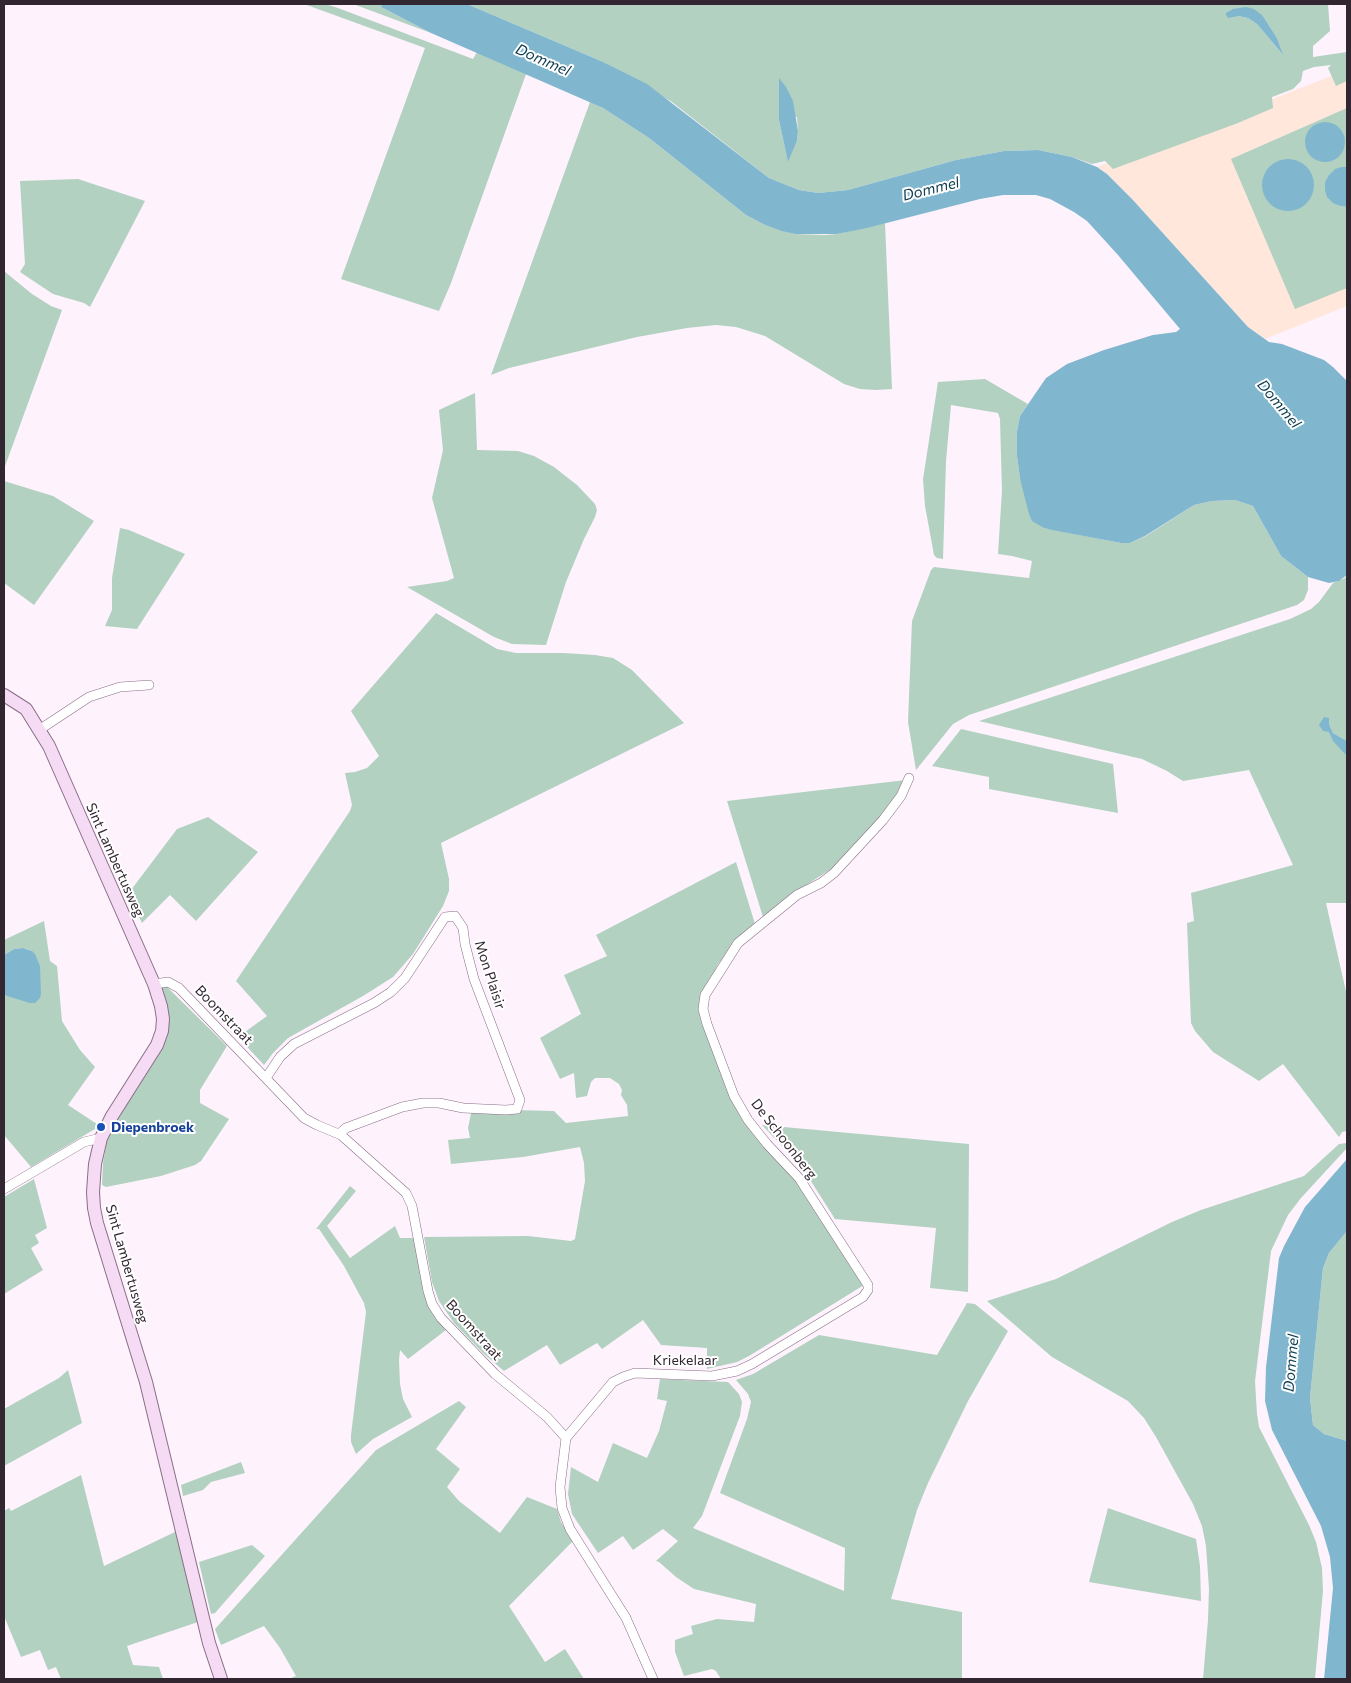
<!DOCTYPE html>
<style>
body{margin:0}
#map{position:relative;width:1351px;height:1683px;overflow:hidden;background:#fef2fd;font-family:Commissioner,sans-serif}
canvas{display:block}
.frame{position:absolute;inset:0;border:5px solid #322731;pointer-events:none}
</style>
<div id="map">
<canvas width="1351" height="1683"></canvas>
<div class="frame"></div>
</div>
<script>
const g = document.querySelector('canvas').getContext('2d');
g.lineJoin = 'round';
function paint(path, color) { g.fillStyle = color; g.fill(path, 'evenodd'); }
const shape = rows => new Path2D(rows.map(r => 'M' + r).join(''));
function strokePath(path, color, width, dash) { g.strokeStyle = color; g.lineWidth = width; g.lineCap = dash ? 'butt' : 'round'; g.setLineDash(dash || []); g.stroke(path); }
function drawText(font, color, halo, rows, align = 'center') {
  g.font = font + ' Commissioner,sans-serif'; g.lineWidth = 4; g.setLineDash([]); g.textBaseline = 'middle'; g.strokeStyle = halo; g.fillStyle = color; for (const [text, x, y, turn = 0] of rows) {
    g.save(); g.translate(x, y); g.rotate((+turn || 0) * Math.PI / 180); g.textAlign = isNaN(turn) ? turn : align; if (halo) g.strokeText(text, 0, 0); g.fillText(text, 0, 0); g.restore();
  }
}
paint(shape([
 [1347,70,1347,306,1265,339,1248,327,1132,199,1107,174,1097,167]
]), '#ffe7dc');
paint(shape([
 [304,4,325,4,338,8,473,59,477,52,526,74,451,283,439,311,341,279,425,48],
 [353,4,382,4,381,7,431,33],
 [467,4,1328,4,1330,31,1313,46,1313,57,1347,52,1347,81,1336,86,1328,68,1331,65,1314,67,1303,71,1301,81,1293,89,1272,97,1273,108,1238,123,1113,169,1105,161,1092,164,1072,157,1038,150,1004,151,956,160,848,190,818,193,799,190,769,178,672,102,601,61],
 [1238,16,1263,16,1277,38,1282,54,1257,24,1248,18],
 [797,117,798,131,797,141,788,161,779,120],
 [590,102,603,108,649,138,746,215,765,225,795,234,825,235,837,234,885,223,892,389,876,390,860,389,844,384,765,336,736,327,716,325,687,328,637,337,509,368,491,375],
 [1347,108,1347,167,1342,167,1325,182,1325,186,1330,200,1340,206,1347,207,1347,288,1295,309,1231,159],
 [1316,124,1345,140,1344,148,1310,129],
 [78,179,145,201,90,307,84,303,53,294,20,272,25,264,20,181],
 [4,271,32,294,51,306,62,310,4,469],
 [985,379,1028,404,1020,416,1017,431,1017,456,1020,479,1044,528,1121,543,1130,543,1146,536,1194,505,1212,501,1235,500,1253,506,1281,556,1308,577,1308,590,1304,600,1297,605,969,715,953,724,916,770,908,722,912,621,931,570,934,567,1029,578,1032,561,1012,556,998,554,1002,491,1000,419,998,413,951,405,946,461,943,559,937,558,934,555,925,506,923,479,938,382],
 [475,393,477,450,518,451,534,456,554,467,577,485,595,504,597,510,595,517,584,539,566,582,546,645,512,644,494,637,407,587,447,581,454,578,432,498,443,450,439,410],
 [4,481,53,496,94,521,34,605,4,583],
 [120,528,129,530,185,554,137,629,105,626,112,610,112,578],
 [1347,575,1347,741,1333,733,1329,724,1330,731,1347,756,1347,903,1326,903,1347,996,1347,1131,1342,1132,1339,1137,1283,1064,1259,1081,1213,1052,1195,1031,1191,1023,1187,923,1194,921,1191,893,1293,865,1249,770,1183,781,1167,771,1142,759,979,721,1290,619,1311,609,1319,602,1333,583,1345,578],
 [436,613,497,649,516,653,563,653,595,655,613,658,632,670,684,723,441,843,449,879,449,891,443,906,413,954,400,969,393,977,363,996,288,1038,273,1053,264,1065,238,1037,267,1016,236,981,350,811,352,805,345,773,355,772,367,768,379,756,351,711],
 [961,729,1113,764,1118,813,989,789,989,777,932,766],
 [906,780,899,795,842,862,797,891,763,917,727,801],
 [208,817,258,852,196,921,170,895,142,923,128,894,177,829],
 [736,862,755,924,718,964,707,988,702,1007,728,1086,795,1176,864,1285,749,1356,737,1362,707,1369,707,1348,661,1345,643,1320,602,1349,597,1343,560,1365,547,1345,504,1371,483,1353,454,1323,439,1301,432,1282,424,1237,528,1236,571,1241,575,1239,585,1181,584,1163,580,1147,523,1157,451,1164,448,1140,470,1138,468,1128,472,1109,554,1111,566,1123,628,1116,627,1105,621,1095,622,1090,619,1084,610,1078,595,1078,591,1082,587,1096,576,1098,574,1073,560,1079,540,1038,581,1014,564,975,607,956,596,935],
 [44,921,50,961,57,966,62,1021,80,1050,95,1067,68,1105,100,1126,31,1167,4,1135,4,995,6,996,32,951,25,948,14,949,4,955,4,940],
 [165,985,227,1046,200,1090,200,1103,229,1119,201,1161,195,1165,161,1176,106,1187,102,1185,103,1163,107,1141,124,1107,161,1047,160,986],
 [762,1125,969,1144,968,1292,930,1288,936,1228,835,1219,802,1167],
 [1347,1143,1347,1148,1301,1198,1288,1215,1271,1251,1255,1381,1257,1414,1259,1427,1309,1525,1316,1542,1322,1568,1323,1591,1315,1679,1203,1679,1208,1620,1209,1589,1206,1546,1202,1526,1193,1504,1156,1437,1144,1418,1128,1401,1052,1357,987,1301,1056,1279,1172,1222,1201,1210,1304,1176,1339,1144],
 [34,1179,47,1228,35,1235,39,1243,31,1248,43,1270,4,1294,4,1197],
 [350,1186,356,1191,327,1226,350,1258,395,1226,400,1238,414,1238,423,1289,430,1309,446,1330,408,1359,400,1350,399,1360,400,1384,403,1399,412,1417,373,1439,356,1454,351,1442,351,1435,366,1312,364,1303,344,1266,319,1229,316,1229],
 [1347,1231,1347,1441,1324,1434,1313,1425,1310,1398,1323,1268,1329,1253],
 [967,1303,975,1304,1008,1331,968,1401,928,1483,917,1510,891,1599,962,1612,962,1679,721,1679,716,1671,712,1669,684,1676,675,1652,675,1640,693,1634,691,1626,717,1619,754,1622,756,1604,694,1589,676,1577,659,1562,656,1561,678,1541,663,1529,633,1550,623,1536,598,1553,572,1514,568,1494,571,1467,598,1482,613,1443,647,1458,659,1431,667,1401,657,1399,660,1379,728,1382,739,1394,742,1402,740,1416,702,1516,693,1528,844,1591,845,1548,720,1493,747,1419,751,1402,748,1394,736,1380,753,1374,819,1335,937,1355],
 [68,1370,82,1423,4,1466,4,1409,59,1378],
 [459,1401,466,1407,436,1449,460,1469,447,1487,459,1501,500,1533,527,1497,557,1509,561,1522,573,1541,509,1606,545,1662,565,1649,584,1679,289,1679,296,1676,280,1648,264,1626,221,1645,215,1629,376,1450],
 [241,1462,245,1473,211,1482,203,1490,183,1496,181,1485],
 [81,1475,104,1566,177,1531,198,1622,127,1646,133,1665,159,1667,163,1679,61,1679,56,1667,48,1670,40,1650,21,1657,4,1616,4,1511,9,1508,11,1511],
 [1108,1508,1196,1539,1200,1566,1201,1601,1089,1582],
 [252,1545,265,1556,215,1613,211,1614,199,1562]
]), '#b2d1c0');
paint(shape([
 [382,4,467,4,601,61,647,84,769,178,799,190,818,193,848,190,956,160,1004,151,1038,150,1072,157,1097,167,1107,174,1132,199,1248,327,1269,342,1282,344,1324,360,1333,367,1347,381,1347,575,1339,581,1329,583,1308,577,1281,556,1253,506,1235,500,1212,501,1194,505,1145,536,1130,543,1121,543,1052,530,1044,528,1032,521,1029,514,1020,479,1017,456,1017,431,1020,416,1046,378,1067,364,1104,350,1153,335,1176,332,1180,329,1118,255,1087,221,1074,212,1050,199,1036,195,1003,195,980,199,867,228,837,234,795,234,782,231,765,225,746,215,649,138,603,108,431,33,381,7],
 [1246,7,1254,9,1263,16,1277,38,1283,55,1257,24,1248,18,1238,16,1228,18,1226,15,1226,13,1233,9],
 [779,78,786,87,793,101,798,131,797,141,788,162,779,120],
 '1305 142a20 20 0 1 1 40 0a20 20 0 1 1-40 0Z',
 '1262 185a26 26 0 1 1 52 0a26 26 0 1 1-52 0Z',
 [1342,167,1347,167,1347,207,1340,206,1333,203,1327,197,1325,190,1325,182,1329,175,1335,169],
 [1324,717,1329,718,1329,724,1333,733,1347,741,1347,756,1333,741,1329,732,1323,731,1319,725],
 [24,948,32,951,35,954,40,966,41,994,40,998,35,1003,30,1003,4,995,4,955,14,949],
 [1347,1159,1347,1231,1329,1253,1323,1268,1310,1398,1313,1425,1324,1434,1347,1441,1347,1679,1324,1679,1333,1588,1330,1557,1321,1526,1272,1430,1265,1401,1266,1367,1279,1258,1284,1246,1305,1207]
]), '#80b7cf');
const street = shape([
 [39,730,89,697,120,687,149,685],
 [154,984,168,982,179,988,304,1118,317,1125,341,1135,406,1193,412,1206,428,1291,432,1304,441,1318,495,1374,547,1417,566,1438,560,1487,562,1508,570,1529,626,1618,653,1679],
 [266,1078,280,1057,294,1044,374,1003,391,992,405,978,445,917,455,916,463,928,465,944,474,979,520,1100,517,1109,506,1110,463,1108,439,1103,423,1103,402,1107,346,1128,340,1133,341,1135],
 [4,1189,84,1142,101,1138],
 [566,1438,613,1382,623,1377,635,1373,712,1376,737,1371,752,1364,863,1297,868,1290,868,1285,799,1178,767,1144,748,1120,734,1096,707,1024,703,1009,705,995,738,943,797,895,821,883,834,873,883,820,901,796,909,778]
]);
const secondary = shape([
 [4,695,26,709,49,746,154,984,161,1006,163,1019,162,1031,157,1045,112,1116,101,1138,95,1164,93,1192,94,1208,97,1223,146,1382,209,1643,221,1679]
]);
strokePath(street, '#896e86', 10);
strokePath(secondary, '#896e86', 14);
strokePath(street, '#fff', 9);
strokePath(secondary, '#f5dcf4', 12);
for (const [x, y, r, color] of [
 [101,1127,5,"#1a4fb4"]
]) { const dot = new Path2D(); dot.arc(x, y, r, 0, 2 * Math.PI); g.fillStyle = color; g.fill(dot); strokePath(dot, '#fff', 2); }
drawText('14px', '#322731', '#fff', [
 ["Sint Lambertusweg",115,860,66],
 ["Mon Plaisir",490,975,72],
 ["Boomstraat",224,1015,46],
 ["De Schoonberg",784,1139,52],
 ["Sint Lambertusweg",127,1264,74],
 ["Boomstraat",474,1330,48],
 ["Kriekelaar",685,1360]
]);
drawText('bold 14px', '#164399', '#fff', [
 ["Diepenbroek",111,1127]
], 'left');
drawText('italic 15px', '#114052', '#fff', [
 ["Dommel",543,60,24],
 ["Dommel",931,189,-14],
 ["Dommel",1279,404,50],
 ["Dommel",1291,1363,-85]
]);
</script>
